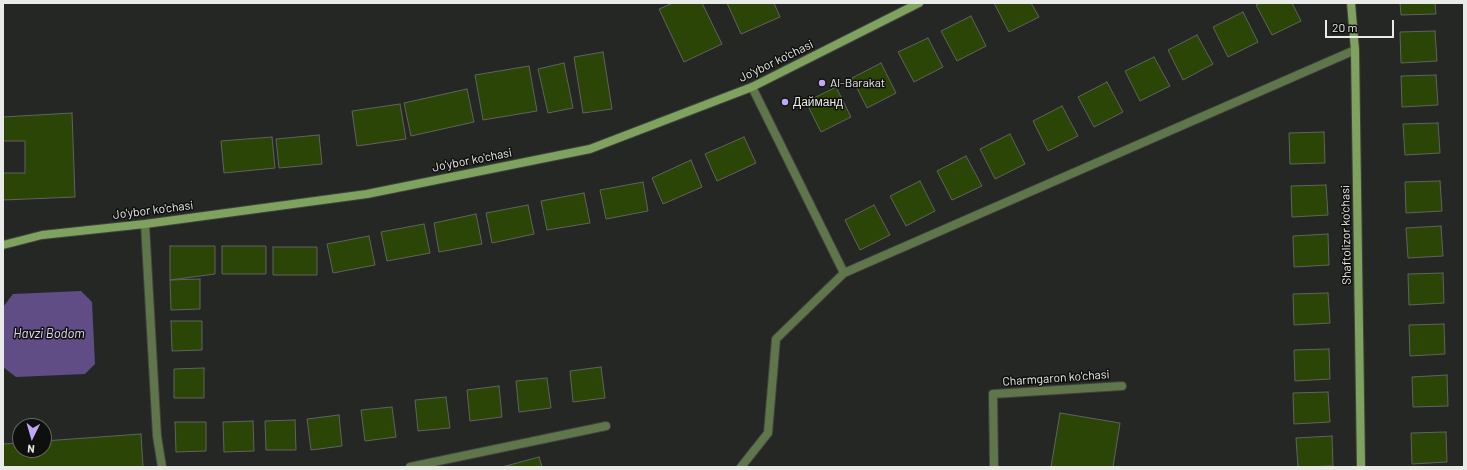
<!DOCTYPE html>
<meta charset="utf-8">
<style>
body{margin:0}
#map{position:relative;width:1467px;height:470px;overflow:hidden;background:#252724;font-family:Barlow,sans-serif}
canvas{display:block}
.frame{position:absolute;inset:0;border:4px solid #e9ebe8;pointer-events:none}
.north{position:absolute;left:12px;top:418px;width:40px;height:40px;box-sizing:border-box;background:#0f100e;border:1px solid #666865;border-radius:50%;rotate:185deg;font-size:11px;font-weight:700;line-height:16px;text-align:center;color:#e9ebe8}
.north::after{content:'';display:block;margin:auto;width:14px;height:18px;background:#c0a8f4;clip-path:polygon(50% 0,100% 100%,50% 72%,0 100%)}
.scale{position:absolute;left:1325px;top:20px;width:69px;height:18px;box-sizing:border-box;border:2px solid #e9ebe8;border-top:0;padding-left:5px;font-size:12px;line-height:14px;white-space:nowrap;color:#e9ebe8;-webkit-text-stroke:3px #0f100e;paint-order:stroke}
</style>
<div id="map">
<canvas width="1467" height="470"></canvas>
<div class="frame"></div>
<div class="north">N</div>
<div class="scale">20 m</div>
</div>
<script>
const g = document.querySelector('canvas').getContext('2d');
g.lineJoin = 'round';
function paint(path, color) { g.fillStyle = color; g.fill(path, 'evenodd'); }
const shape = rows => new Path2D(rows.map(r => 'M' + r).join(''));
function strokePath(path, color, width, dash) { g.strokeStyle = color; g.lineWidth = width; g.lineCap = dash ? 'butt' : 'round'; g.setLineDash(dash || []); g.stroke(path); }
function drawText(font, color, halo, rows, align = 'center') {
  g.font = font + ' Barlow,sans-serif'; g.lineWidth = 3; g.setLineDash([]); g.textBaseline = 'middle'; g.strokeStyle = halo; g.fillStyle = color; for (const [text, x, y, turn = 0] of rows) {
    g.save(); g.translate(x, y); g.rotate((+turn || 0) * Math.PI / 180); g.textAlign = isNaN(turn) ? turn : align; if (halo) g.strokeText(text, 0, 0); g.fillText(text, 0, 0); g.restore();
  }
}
paint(shape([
 [81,291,92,302,95,364,85,374,16,377,3,367,3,307,13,294]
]), '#604d86');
const building = shape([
 [673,3,702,3,722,44,684,62,659,9,673,3],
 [727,3,774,3,780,17,741,34,727,3],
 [994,3,1031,3,1039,17,1009,32,994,3],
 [1261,3,1292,3,1301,21,1272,35,1256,5,1261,3],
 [1400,3,1435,3,1436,14,1401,15,1400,3],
 [1243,12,1258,42,1228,57,1213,27,1243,12],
 [971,16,986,46,957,61,941,31,971,16],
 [1435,31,1437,61,1401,63,1400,32,1435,31],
 [1197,35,1213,64,1183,80,1168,50,1197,35],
 [928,38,943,67,914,82,898,52,928,38],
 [603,52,612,109,583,113,574,57,603,52],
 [1154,57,1170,86,1140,101,1125,71,1154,57],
 [564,63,573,108,548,113,538,69,564,63],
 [881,63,896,93,867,108,852,78,881,63],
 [529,66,537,111,483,120,475,75,529,66],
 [1436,75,1438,105,1402,107,1401,76,1436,75],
 [1107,82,1123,112,1094,127,1078,97,1107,82],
 [836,87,851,117,821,132,806,102,836,87],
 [467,89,474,122,411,136,404,103,467,89],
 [400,104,406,139,357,146,352,111,400,104],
 [1062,106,1078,136,1048,151,1033,121,1062,106],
 [72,113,75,197,3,200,3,173,25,173,25,141,3,141,3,117,72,113],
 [1438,123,1440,153,1405,155,1403,124,1438,123],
 [1324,132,1325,163,1290,164,1289,133,1324,132],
 [1010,134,1025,164,995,179,980,149,1010,134],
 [319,135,322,164,279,168,276,139,319,135],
 [272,137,275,168,224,173,221,141,272,137],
 [744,137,756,163,717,181,705,154,744,137],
 [966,156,982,186,952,200,937,171,966,156],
 [691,160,702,187,663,204,652,178,691,160],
 [920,181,935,211,906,226,890,196,920,181],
 [1440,181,1442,211,1406,213,1405,182,1440,181],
 [643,182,648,211,606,219,600,190,643,182],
 [1326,185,1328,215,1292,217,1291,186,1326,185],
 [584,193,590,223,547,230,541,201,584,193],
 [528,205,534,234,492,243,486,213,528,205],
 [874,205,890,235,860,250,845,220,874,205],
 [476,214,482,244,439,252,434,223,476,214],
 [424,224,430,253,387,261,381,232,424,224],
 [1441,226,1443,256,1408,258,1406,228,1441,226],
 [1328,234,1329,265,1294,267,1293,236,1328,234],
 [369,236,375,265,333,273,327,244,369,236],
 [170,246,215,246,215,274,170,280,170,246],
 [222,246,266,246,266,274,222,274,222,246],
 [273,247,317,247,317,275,273,275,273,247],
 [1443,273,1444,303,1409,305,1408,274,1443,273],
 [200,279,200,309,171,310,170,280,200,279],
 [1328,293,1330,323,1294,325,1293,294,1328,293],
 [171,321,202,321,202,350,172,351,171,321],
 [1444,324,1445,354,1410,356,1409,325,1444,324],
 [1329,349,1330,379,1295,381,1294,350,1329,349],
 [601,367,605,398,573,402,570,371,601,367],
 [204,368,204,398,174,398,174,369,204,368],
 [1447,375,1448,406,1413,407,1412,377,1447,375],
 [547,378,551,408,519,412,516,381,547,378],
 [499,386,502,417,470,421,467,390,499,386],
 [1328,392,1330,422,1294,424,1293,393,1328,392],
 [446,397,450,428,418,431,415,400,446,397],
 [392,407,396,437,365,441,361,410,392,407],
 [1060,413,1120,423,1113,467,1051,467,1060,413],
 [339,415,342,446,311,450,307,419,339,415],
 [295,420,296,450,266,450,265,421,295,420],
 [253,421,254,451,224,452,223,422,253,421],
 [175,422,206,422,206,451,176,452,175,422],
 [1446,432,1447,462,1412,464,1411,433,1446,432],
 [141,434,143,467,3,467,3,444,20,443,20,450,44,450,44,441,141,434],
 [1332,436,1333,466,1298,467,1296,438,1332,436],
 [539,457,542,467,502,467,539,457]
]);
paint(building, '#2a4505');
strokePath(building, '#60635f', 1);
const street = shape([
 [752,87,844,273,1355,50],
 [145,224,157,436,162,467],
 [410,467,606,426],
 [741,467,768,433,776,339,844,273],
 [994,467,993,394,1122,386]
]);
const secondary = shape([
 [1351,3,1355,50,1361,467],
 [3,245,42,235,145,224,367,194,590,149,752,87,919,3]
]);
strokePath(street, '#40423f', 10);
strokePath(secondary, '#40423f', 10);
strokePath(street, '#5f764b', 8);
strokePath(secondary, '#7fa35e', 8);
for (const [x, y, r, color] of [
 [822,83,4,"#c0a8f4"],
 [785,102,4,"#c0a8f4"]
]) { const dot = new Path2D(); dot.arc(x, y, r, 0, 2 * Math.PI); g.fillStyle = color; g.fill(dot); strokePath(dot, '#0f100e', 1.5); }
drawText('12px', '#e9ebe8', '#0f100e', [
 ["Jo'ybor ko'chasi",776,61,-26],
 ["Jo'ybor ko'chasi",472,160,-11],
 ["Jo'ybor ko'chasi",153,210,-7],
 ["Shaftolizor ko'chasi",1346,235,-91],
 ["Charmgaron ko'chasi",1056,378,-4]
]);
drawText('12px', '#e9ebe8', '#0f100e', [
 ["Al-Barakat",830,83],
 ["Дайманд",793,102]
], 'left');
drawText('italic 13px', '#e3d9fc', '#0f100e', [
 ["Havzi Bodom",49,334]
]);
</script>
